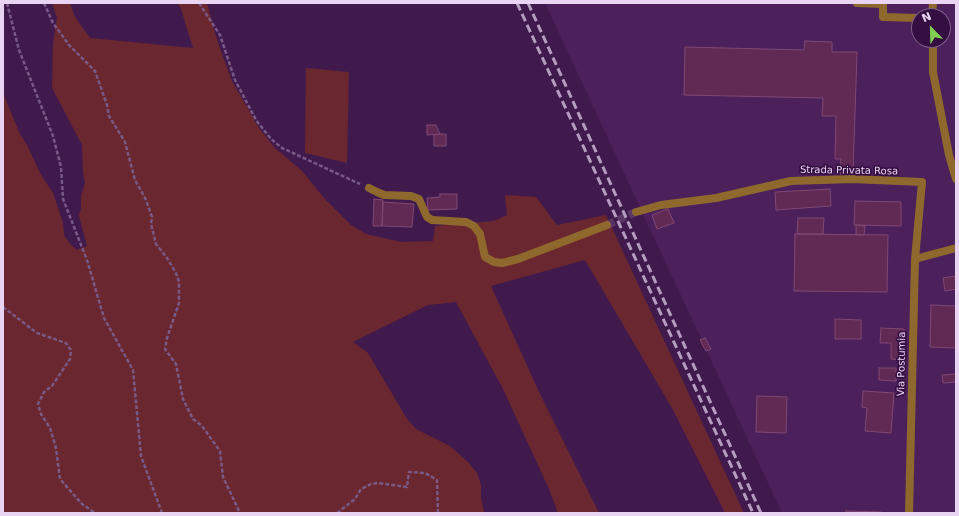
<!DOCTYPE html>
<style>
body{margin:0}
#map{position:relative;width:959px;height:516px;overflow:hidden;background:#401a4d;font-family:"DejaVu Sans",sans-serif}
canvas{display:block}
.frame{position:absolute;inset:0;border:4px solid #ead4f3;pointer-events:none}
.north{position:absolute;left:911px;top:8px;width:40px;height:40px;box-sizing:border-box;background:#350f42;border:1px solid #7d5e89;border-radius:50%;rotate:337deg;font-size:11px;font-weight:700;line-height:16px;text-align:center;color:#ead4f3}
.north::after{content:'';display:block;margin:auto;width:14px;height:18px;background:#7fd052;clip-path:polygon(50% 0,100% 100%,50% 72%,0 100%)}
</style>
<div id="map">
<canvas width="959" height="516"></canvas>
<div class="frame"></div>
<div class="north">N</div>
</div>
<script>
const g = document.querySelector('canvas').getContext('2d');
g.lineJoin = 'round';
function paint(path, color) { g.fillStyle = color; g.fill(path, 'evenodd'); }
const shape = rows => new Path2D(rows.map(r => 'M' + r).join(''));
function strokePath(path, color, width, dash) { g.strokeStyle = color; g.lineWidth = width; g.lineCap = dash ? 'butt' : 'round'; g.setLineDash(dash || []); g.stroke(path); }
function drawText(font, color, halo, rows, align = 'center') {
  g.font = font + ' "DejaVu Sans",sans-serif'; g.lineWidth = 3.5; g.setLineDash([]); g.textBaseline = 'middle'; g.strokeStyle = halo; g.fillStyle = color; for (const [text, x, y, turn = 0] of rows) {
    g.save(); g.translate(x, y); g.rotate((+turn || 0) * Math.PI / 180); g.textAlign = isNaN(turn) ? turn : align; if (halo) g.strokeText(text, 0, 0); g.fillText(text, 0, 0); g.restore();
  }
}
paint(shape([
 [545,3,956,3,956,513,782,513],
 [919,16,943,16,943,40,919,40]
]), '#4b205b');
paint(shape([
 [52,3,70,3,75,17,90,38,193,48,181,9,178,3,207,3,218,43,232,81,259,128,275,148,301,170,324,198,351,225,366,234,401,242,433,241,435,226,494,221,507,215,505,195,536,197,557,225,606,215,744,513,725,513,672,408,585,260,491,286,539,392,599,513,558,513,549,489,503,389,456,302,428,305,353,342,368,353,407,419,416,429,450,446,468,462,477,473,481,485,481,497,484,513,3,513,3,93,19,132,28,147,41,175,53,193,63,223,64,235,71,245,77,250,87,246,79,216,81,208,81,195,85,183,83,173,82,145,52,88,53,44,57,18],
 [306,68,349,72,347,163,305,153]
]), '#6b272f');
const building = shape([
 [805,41,832,42,832,52,857,52,853,174,840,174,841,159,835,159,836,116,822,116,823,98,684,95,685,47,804,50,805,41],
 [427,125,436,125,440,134,427,135,427,125],
 [440,134,446,134,446,146,434,146,434,135,440,134],
 [830,189,831,206,776,210,775,192,830,189],
 [440,194,457,194,457,209,428,210,427,198,440,197,440,194],
 [374,199,383,200,382,226,373,226,374,199],
 [855,201,901,202,901,226,854,225,855,201],
 [383,202,414,204,412,227,382,226,383,202],
 [668,209,674,223,657,229,652,215,668,209],
 [798,218,824,218,823,234,797,234,798,218],
 [856,225,865,226,864,235,856,235,856,225],
 [795,234,888,235,887,292,794,291,795,234],
 [955,276,956,289,945,291,943,278,955,276],
 [931,305,956,306,956,348,930,347,931,305],
 [835,319,861,320,861,339,835,339,835,319],
 [881,328,904,329,904,360,891,359,891,343,880,343,881,328],
 [705,338,711,349,706,351,700,340,705,338],
 [879,368,896,368,896,381,879,380,879,368],
 [956,374,956,382,943,383,942,375,956,374],
 [863,391,894,393,891,433,865,431,867,408,862,407,863,391],
 [757,396,787,397,786,433,756,432,757,396],
 [846,511,881,512,881,513,846,513,846,511]
]);
paint(building, '#602a55');
strokePath(building, '#814874', 1);
strokePath(shape([
 [607,225,636,212]
]), '#5a3666', 8, [8, 4]);
strokePath(shape([
 [7,3,19,50,53,136,61,167,63,199,87,260,104,318,133,370,141,456,162,513],
 [44,3,53,23,69,45,95,71,107,105,109,116,125,142,135,180,146,200,152,217,151,224,156,244,167,258,176,273,179,282,179,303,167,338,165,349,176,364,183,399,193,419,202,426,220,451,223,477,240,513],
 [199,3,220,35,235,80,256,120,271,139,282,148,360,184],
 [3,307,37,333,66,343,71,350,70,359,52,386,44,392,38,404,41,414,50,428,56,448,60,479,82,504,95,513],
 [337,513,355,499,361,489,371,484,378,483,407,487,409,472,425,473,437,480,438,513]
]), '#795985', 2.5, [4, 2]);
strokePath(shape([
 [857,3,883,4,883,3],
 [883,4,883,17,919,18]
]), '#8e682d', 8);
strokePath(shape([
 [932,16,933,3],
 [933,40,933,72,949,155,956,179],
 [369,188,377,192,384,195,411,196,419,199,427,217,432,220,466,222,474,226,480,234,485,257,494,262,502,263,518,259,607,225],
 [636,212,661,205,716,198,791,181,852,179,922,182,915,259],
 [909,513,915,259,956,248]
]), '#8e682d', 8);
strokePath(shape([
 [517,3,753,513],
 [528,3,761,513]
]), '#b79cc1', 3, [8, 4]);
drawText('10px', '#ead4f3', '#350f42', [
 ["Strada Privata Rosa",849,171,1],
 ["Via Postumia",902,364,-89]
]);
</script>
